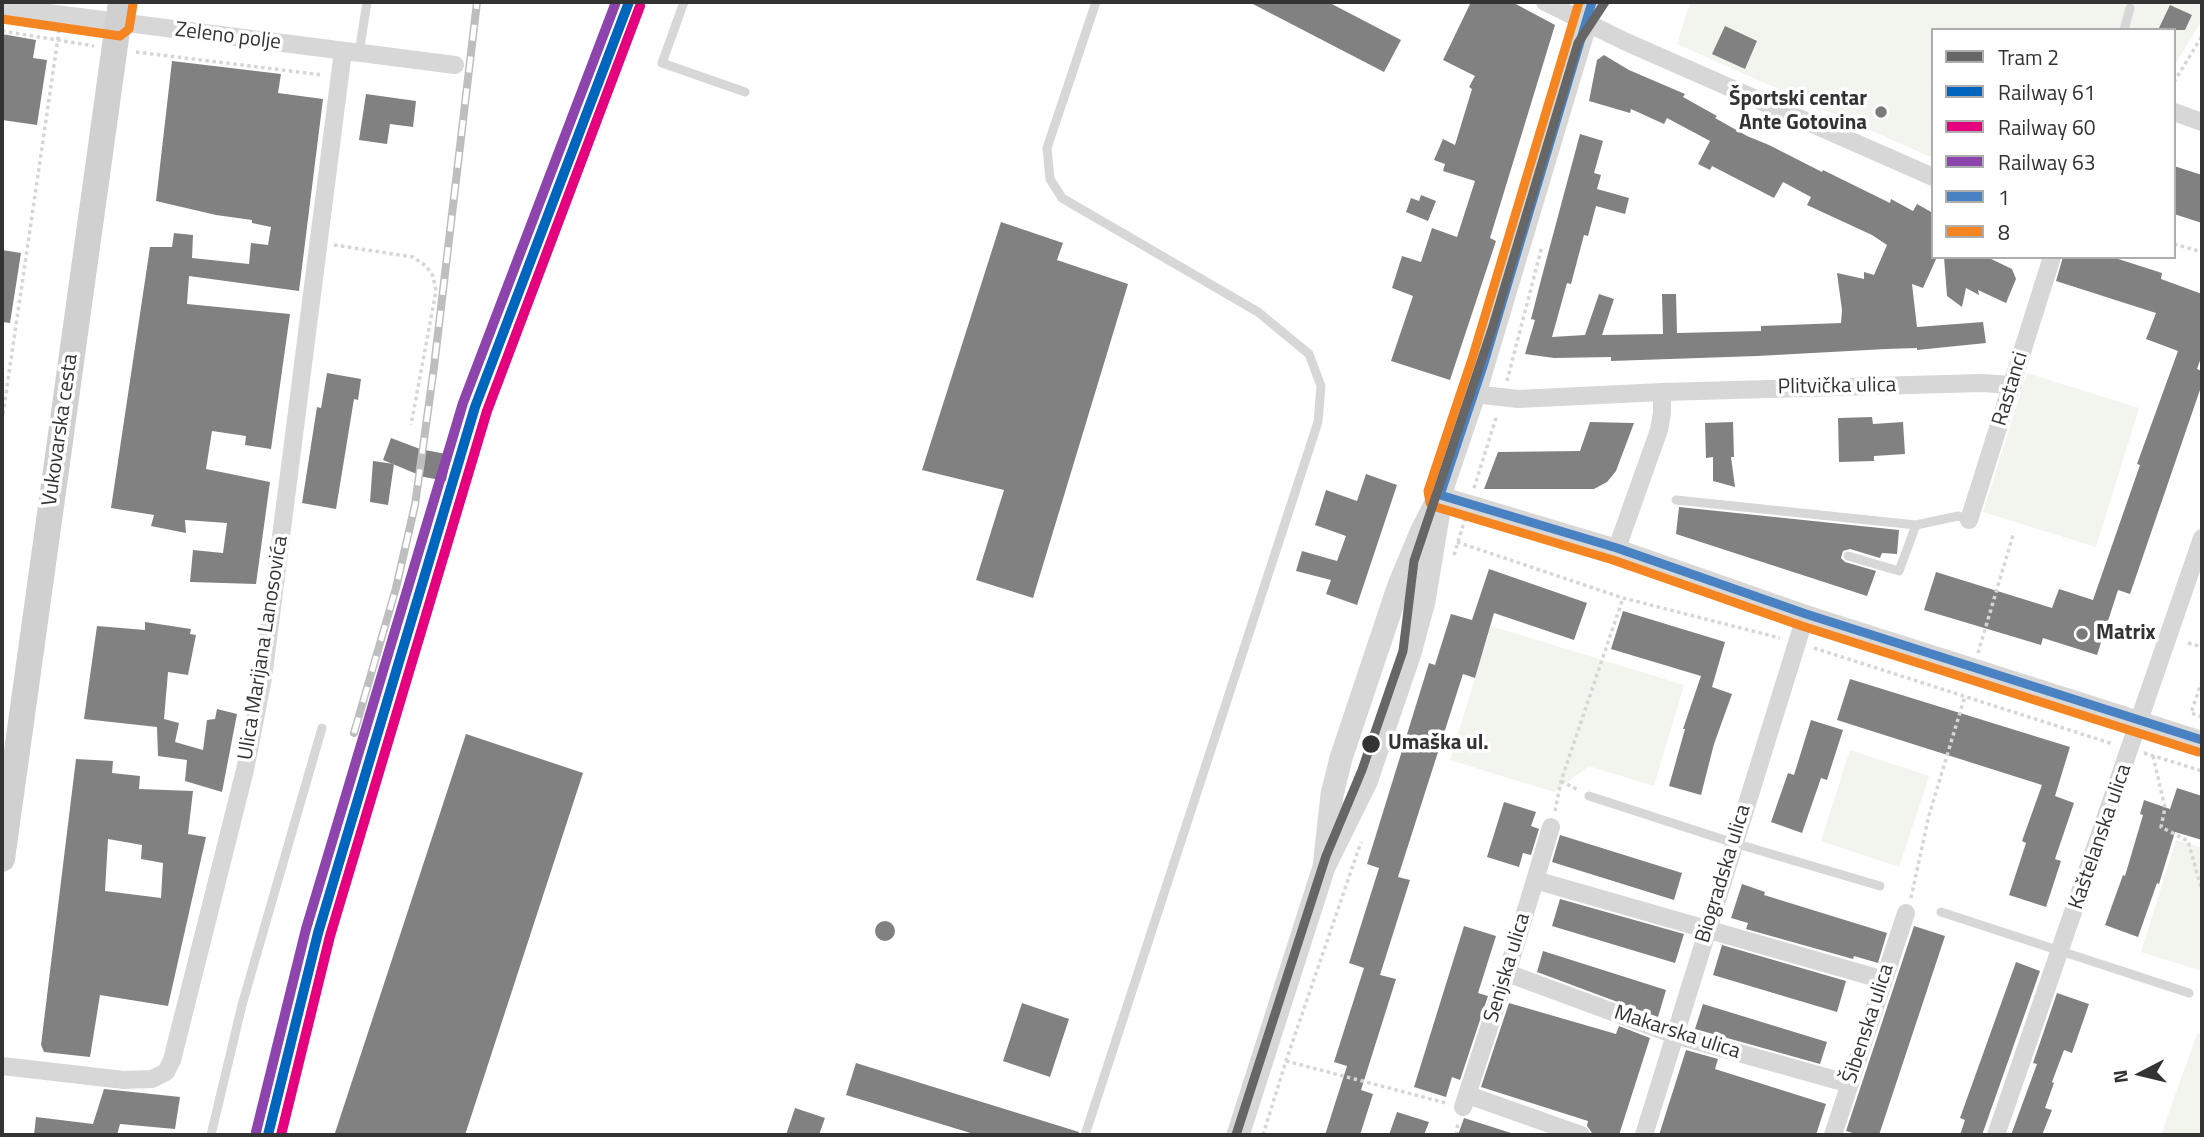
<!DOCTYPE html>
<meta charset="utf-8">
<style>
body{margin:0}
#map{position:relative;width:2204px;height:1137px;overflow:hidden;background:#fff;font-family:"Titillium Web",sans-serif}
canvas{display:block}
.frame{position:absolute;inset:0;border:4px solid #333;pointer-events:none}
.legend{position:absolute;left:1931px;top:28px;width:245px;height:231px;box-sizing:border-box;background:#fff;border:2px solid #adadad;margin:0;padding:9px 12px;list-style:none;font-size:21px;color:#333}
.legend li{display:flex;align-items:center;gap:14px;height:35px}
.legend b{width:35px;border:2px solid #adadad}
.north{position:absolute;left:2106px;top:1039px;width:70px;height:70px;-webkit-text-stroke:5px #fff;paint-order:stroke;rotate:263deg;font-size:19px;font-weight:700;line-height:28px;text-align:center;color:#333}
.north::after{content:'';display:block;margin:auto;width:24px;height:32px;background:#333;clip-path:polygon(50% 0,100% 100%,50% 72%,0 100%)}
</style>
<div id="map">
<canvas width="2204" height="1137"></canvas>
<div class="frame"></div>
<ul class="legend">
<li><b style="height:9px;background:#666"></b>Tram 2</li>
<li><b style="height:9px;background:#0065bd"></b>Railway 61</li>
<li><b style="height:9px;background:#e5007d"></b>Railway 60</li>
<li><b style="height:9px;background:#8e44ad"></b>Railway 63</li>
<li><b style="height:9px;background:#4982c3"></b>1</li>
<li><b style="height:9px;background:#f58520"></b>8</li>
</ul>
<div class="north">N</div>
</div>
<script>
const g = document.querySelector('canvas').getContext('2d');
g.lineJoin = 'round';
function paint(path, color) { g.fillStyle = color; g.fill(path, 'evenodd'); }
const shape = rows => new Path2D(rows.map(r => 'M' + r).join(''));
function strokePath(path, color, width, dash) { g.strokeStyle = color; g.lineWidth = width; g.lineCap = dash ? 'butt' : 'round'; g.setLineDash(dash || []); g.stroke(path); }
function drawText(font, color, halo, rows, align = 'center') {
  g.font = font + ' "Titillium Web",sans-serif'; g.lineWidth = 7; g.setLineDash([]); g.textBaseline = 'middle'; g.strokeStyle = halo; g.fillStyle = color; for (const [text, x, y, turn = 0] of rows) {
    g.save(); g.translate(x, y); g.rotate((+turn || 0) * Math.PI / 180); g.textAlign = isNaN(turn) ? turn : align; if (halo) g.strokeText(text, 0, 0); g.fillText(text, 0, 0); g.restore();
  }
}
paint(shape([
 [1690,2,2202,2,2202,20,2174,66,2174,30,1933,30,1933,158,1677,44],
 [2027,373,2139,408,2096,547,1983,512],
 [1491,626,1684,685,1654,786,1589,766,1554,792,1450,760],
 [1850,750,1929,776,1899,867,1821,841],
 [2176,840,2202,848,2202,971,2141,952],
 [2197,1034,2202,1034,2202,1135,2161,1135]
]), '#f1f5ed');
paint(shape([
 [1249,2,1328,2,1401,40,1384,72],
 [1471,2,1512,2,1555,25,1490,238,1496,241,1450,380,1391,361,1413,296,1392,288,1402,256,1421,262,1432,228,1457,237,1475,181,1443,171,1445,164,1434,160,1443,139,1455,145,1472,89,1469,87,1475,76,1443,60],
 [2170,5,2192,15,2185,30,2158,30],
 [1725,26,1757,41,1745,69,1712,54],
 [2,34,36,40,33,58,47,60,37,125,2,120],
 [1604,55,1629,70,1685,94,1683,97,1717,116,1715,118,1747,136,1769,145,1822,172,1823,170,1890,203,1891,199,1913,211,1917,204,1933,213,1933,257,1937,257,1923,288,1912,284,1917,327,1983,322,1986,343,1917,350,1917,348,1886,349,1757,356,1611,361,1611,357,1554,358,1525,354,1535,320,1531,319,1542,276,1580,134,1603,141,1594,173,1601,175,1597,189,1629,198,1625,214,1596,206,1588,236,1584,235,1571,284,1567,283,1552,337,1585,335,1599,294,1614,299,1602,335,1663,334,1662,294,1676,294,1677,333,1761,331,1761,326,1841,323,1842,310,1837,273,1864,279,1864,272,1874,275,1887,245,1872,235,1807,205,1811,197,1783,182,1774,198,1712,166,1710,170,1698,164,1710,141,1667,118,1664,124,1631,109,1630,113,1589,101,1597,60],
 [172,61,281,74,278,93,323,99,299,291,189,276,187,304,290,314,271,449,245,445,246,436,212,431,206,469,270,482,256,584,190,582,193,550,223,553,227,523,185,520,186,533,151,526,154,515,111,508,150,247,172,247,174,233,193,235,192,258,249,264,251,243,268,245,271,227,252,223,252,220,216,215,156,201],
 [366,94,416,101,413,127,390,124,387,144,359,140],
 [2174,166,2202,175,2202,223,2174,214],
 [1421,195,1436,201,1428,221,1406,212,1411,198,1419,201],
 [1001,222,1063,243,1057,260,1128,284,1033,598,976,580,1004,490,922,470],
 [2,250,21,253,10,323,2,322],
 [1944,257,1987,257,2012,269,2016,279,2006,303,1978,290,1979,295,1966,288,1962,307,1947,296],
 [2063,257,2112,257,2162,273,2161,279,2202,294,2202,355,2197,369,2202,371,2202,384,2130,594,2118,590,2097,655,2043,638,2041,645,1924,610,1936,572,2052,608,2059,589,2093,600,2140,465,2137,464,2178,351,2146,339,2156,313,2056,281],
 [327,373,361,379,358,400,354,399,336,509,302,503,317,407,321,408],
 [1872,417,1873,424,1903,422,1905,454,1874,456,1874,461,1839,462,1838,418],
 [1590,422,1634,423,1616,471,1607,482,1594,489,1484,489,1498,452,1580,451],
 [1733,422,1734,457,1731,457,1735,487,1713,481,1713,457,1706,458,1705,423],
 [391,438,420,449,451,455,446,481,424,477,383,460],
 [373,461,394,464,388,505,370,502],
 [1366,474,1397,485,1357,605,1326,594,1331,580,1296,571,1302,551,1337,561,1346,536,1315,525,1326,490,1357,501],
 [1679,507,1899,530,1897,554,1882,553,1880,558,1850,549,1843,551,1841,558,1845,562,1876,571,1867,596,1676,534],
 [1489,569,1587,603,1574,640,1494,613,1475,678,1463,674,1398,877,1410,880,1380,975,1396,979,1361,1090,1373,1094,1360,1135,1325,1135,1347,1066,1334,1062,1364,968,1349,963,1379,868,1367,864,1429,663,1435,665,1451,614,1472,620],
 [1623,611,1725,642,1712,687,1732,694,1714,744,1701,795,1669,786,1685,729,1683,729,1701,676,1611,649],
 [145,622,191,629,190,634,196,635,188,675,168,672,164,719,179,723,175,742,203,750,207,720,215,719,217,709,237,714,222,792,185,781,187,760,158,756,157,727,84,719,97,626,145,630],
 [1850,679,2070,747,2055,796,2074,803,2055,859,2061,861,2046,907,2009,895,2026,843,2022,841,2042,785,1837,720],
 [1811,720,1843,730,1827,780,1821,778,1802,833,1771,822,1788,773,1794,775],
 [466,734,583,773,465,1135,343,1135,335,1133],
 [76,759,113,761,112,773,140,776,139,789,193,791,188,834,206,837,168,1006,100,995,90,1057,44,1052,41,1045],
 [108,839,142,845,141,859,163,863,161,898,105,891],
 [2177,788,2202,796,2202,840,2175,832,2159,884,2157,883,2138,937,2105,925,2123,875,2125,876,2143,815,2140,814,2144,800,2170,809],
 [1504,802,1536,812,1531,826,1539,829,1531,855,1523,853,1519,867,1487,857],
 [1560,835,1682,873,1674,900,1552,862],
 [1742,884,1765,892,1764,895,1887,933,1878,963,1854,956,1853,959,1746,929,1748,923,1731,918],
 [1560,899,1684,934,1675,963,1552,926],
 '875 931a10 10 0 1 1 20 0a10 10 0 1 1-20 0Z',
 [1464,926,1496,936,1478,993,1488,996,1460,1080,1452,1077,1446,1097,1414,1087],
 [1914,926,1945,936,1879,1135,1859,1135,1846,1131],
 [1722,945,1846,981,1837,1012,1713,975],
 [1543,951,1666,990,1658,1017,1537,972],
 [2016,962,2040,971,1982,1135,1960,1135,1965,1120,1960,1118],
 [2057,993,2089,1004,2072,1053,2064,1050,2052,1082,2054,1083,2045,1108,2052,1110,2042,1135,2011,1135,2037,1064,2033,1063],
 [1022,1003,1069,1019,1050,1077,1003,1061],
 [1509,1003,1616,1034,1619,1026,1650,1038,1619,1135,1592,1133,1587,1126,1588,1121,1481,1087],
 [1703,1004,1827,1042,1820,1064,1695,1029],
 [1686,1050,1718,1059,1715,1069,1826,1104,1816,1135,1659,1135],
 [856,1063,1079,1132,1078,1135,977,1135,846,1095],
 [104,1089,180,1097,175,1129,120,1124,117,1135,34,1135,36,1117,93,1124],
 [795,1108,825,1118,819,1135,786,1135],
 [1397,1112,1429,1122,1424,1135,1389,1135],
 [1464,1118,1511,1133,1511,1135,1458,1135]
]), '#818181');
strokePath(shape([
 [2,31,94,46],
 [136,52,323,75],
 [2174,82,2202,36],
 [2174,244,2202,252],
 [334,245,413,257,426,266,433,276,436,291,411,425],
 [1507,381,1542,246],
 [2,421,59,31],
 [1474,488,1497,415],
 [1457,542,1623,598,1780,638],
 [1454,555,1465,519],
 [2188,643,2202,647],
 [1814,648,2113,744],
 [1978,653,2013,535],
 [2202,681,2191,713,2202,717],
 [2144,753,2202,771],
 [2153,756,2165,808,2161,827,2188,841,2202,891],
 [1561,781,1578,790],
 [1555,811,1561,781,1623,598],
 [1911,898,1929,815,1965,696],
 [1286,1061,1446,1103],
 [1263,1135,1286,1061,1361,842],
 [1456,1135,1458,1122]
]), '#d6d6d6', 3.5, [3.5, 3.5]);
strokePath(shape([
 [684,2,662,63,745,92],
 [2124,30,2130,8],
 [359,53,367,2],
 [1676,500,1916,525,1958,516,1969,520],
 [1848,556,1899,571,1916,525],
 [1589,796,1734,843,1880,886],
 [1941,912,2189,993],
 [211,1135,242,1005,322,728],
 [1085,1135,1318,422,1321,386,1309,354,1258,312,1062,198,1050,179,1047,148,1096,2]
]), '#d7d7d7', 9);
strokePath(shape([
 [1545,2,1624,41,1933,177],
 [2,7,455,65],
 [2174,112,2202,122],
 [1474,394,1518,399,1662,392,1982,383,2013,385],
 [1440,495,1617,548,1806,614,2202,740],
 [1969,520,2052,257],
 [1617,548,1659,430,1662,413,1662,392],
 [1535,880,1884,980],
 [1507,973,1675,1035,1850,1084],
 [2,1066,124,1080,152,1079,166,1072,172,1060,245,770,263,678,343,51],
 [1468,1095,1581,1135],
 [1463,1107,1507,973,1551,827],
 [1644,1135,1806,614],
 [1833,1135,1906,913],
 [1996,1135,2202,538]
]), '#d7d7d7', 18);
strokePath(shape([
 [1324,867,1332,795,1341,758,1399,585,1422,530,1440,495,1477,386,1592,2],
 [1238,1135,1324,867,1366,782,1410,653,1424,601,1439,511]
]), '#d7d7d7', 23);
strokePath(shape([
 [2,859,121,2]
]), '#d0d0d0', 26);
const rail = shape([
 [354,733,396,588,415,505,434,367,477,2]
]);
strokePath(rail, '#bebebe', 8);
strokePath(rail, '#fff', 5, [16]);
strokePath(shape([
 [1440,495,1617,548,1806,614,2202,740],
 [1440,495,1484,363,1592,2]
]), '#4982c3', 9);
strokePath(shape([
 [1579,2,1472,359,1428,491,1430,503,1436,507,1613,560,1802,626,2198,752],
 [2,19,120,36,129,29,133,4]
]), '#f58520', 9);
strokePath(shape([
 [268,1135,318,933,475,407,629,2]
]), '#0065bd', 10);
strokePath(shape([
 [281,1135,330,936,487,411,640,6]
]), '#e5007d', 10);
strokePath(shape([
 [256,1132,306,929,463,403,616,2]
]), '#8e44ad', 10);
strokePath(shape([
 [1236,1135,1326,856,1362,770,1403,651,1414,561,1492,329,1578,43,1605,2]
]), '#666', 9);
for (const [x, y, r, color] of [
 [1881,112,7,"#7a7a7a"],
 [2082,634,7,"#7a7a7a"],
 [1371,744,10,"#333"]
]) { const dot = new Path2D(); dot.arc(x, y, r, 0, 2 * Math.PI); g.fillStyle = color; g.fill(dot); strokePath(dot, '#fff', 2.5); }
drawText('21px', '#333', '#fff', [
 ["Zeleno polje",228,37,7],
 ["Plitvička ulica",1837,387,-1],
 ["Rastanci",2011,389,-73],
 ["Vukovarska cesta",61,430,-82],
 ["Ulica Marijana Lanosovića",264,648,-81],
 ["Kaštelanska ulica",2101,837,-71],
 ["Biogradska ulica",1724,874,-73],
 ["Senjska ulica",1508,968,-73],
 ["Šibenska ulica",1869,1024,-72],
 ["Makarska ulica",1677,1033,18]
]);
drawText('bold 21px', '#333', '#fff', [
 ["Športski centar",1867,100],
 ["Ante Gotovina",1867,124],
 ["Matrix",2096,634,"left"]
], 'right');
drawText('bold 21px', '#333', '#fff', [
 ["Umaška ul.",1388,744]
], 'left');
</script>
